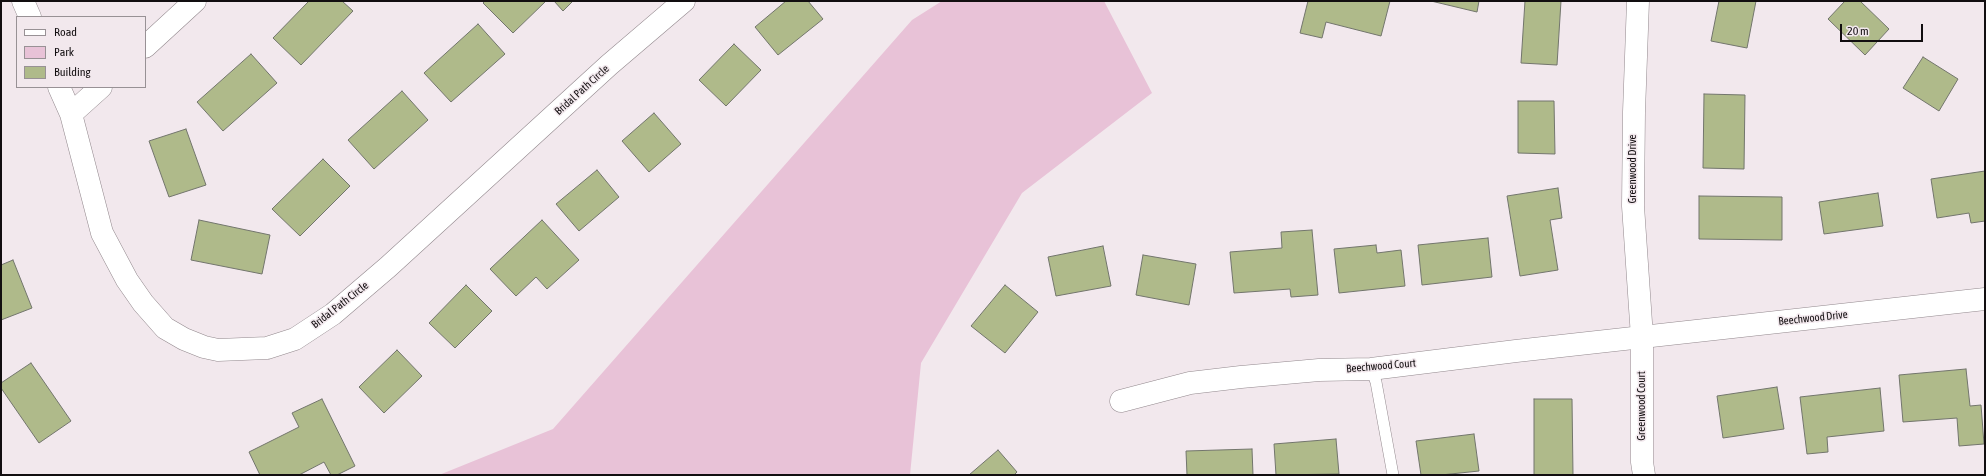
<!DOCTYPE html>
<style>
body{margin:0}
#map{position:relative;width:1986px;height:476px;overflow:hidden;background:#f2e8ed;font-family:"Asap Condensed",sans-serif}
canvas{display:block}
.frame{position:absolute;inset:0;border:2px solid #120e10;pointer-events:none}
.legend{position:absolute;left:16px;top:16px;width:130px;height:72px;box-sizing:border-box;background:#f2e8ed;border:1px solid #989195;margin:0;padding:5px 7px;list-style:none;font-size:12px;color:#120e10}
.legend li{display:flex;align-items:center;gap:8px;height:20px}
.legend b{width:20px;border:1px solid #989195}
.scale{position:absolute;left:1840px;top:24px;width:83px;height:18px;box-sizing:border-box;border:2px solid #120e10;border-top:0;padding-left:5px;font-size:12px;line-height:14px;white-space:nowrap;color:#120e10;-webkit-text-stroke:3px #f2e8ed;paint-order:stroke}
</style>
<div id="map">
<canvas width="1986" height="476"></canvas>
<div class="frame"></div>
<ul class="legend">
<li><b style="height:5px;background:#fff"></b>Road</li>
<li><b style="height:11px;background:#e8c2d7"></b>Park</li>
<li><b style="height:11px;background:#afba8a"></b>Building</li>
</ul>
<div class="scale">20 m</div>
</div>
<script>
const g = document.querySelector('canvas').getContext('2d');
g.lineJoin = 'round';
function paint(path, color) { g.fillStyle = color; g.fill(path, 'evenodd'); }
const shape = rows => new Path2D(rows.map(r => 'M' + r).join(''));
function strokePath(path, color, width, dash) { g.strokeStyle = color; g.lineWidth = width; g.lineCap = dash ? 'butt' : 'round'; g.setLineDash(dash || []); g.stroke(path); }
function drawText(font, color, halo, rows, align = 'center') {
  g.font = font + ' "Asap Condensed",sans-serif'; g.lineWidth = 3; g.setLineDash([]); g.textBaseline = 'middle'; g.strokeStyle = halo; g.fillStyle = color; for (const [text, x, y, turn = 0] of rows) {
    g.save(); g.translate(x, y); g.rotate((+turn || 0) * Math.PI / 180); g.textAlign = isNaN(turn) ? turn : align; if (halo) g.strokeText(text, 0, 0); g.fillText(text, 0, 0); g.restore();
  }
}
paint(shape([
 [942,1,1104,1,1152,93,1022,193,921,363,910,475,439,475,553,429,912,20]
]), '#e8c2d7');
const building = shape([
 [309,1,342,1,353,11,301,65,273,38,309,1],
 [485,1,546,1,513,33,483,3,485,1],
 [554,1,573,1,563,11,554,1],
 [786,1,808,1,823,19,778,55,755,27,786,1],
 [1308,1,1390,1,1381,36,1326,22,1322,38,1300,33,1308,1],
 [1431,1,1479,1,1477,12,1431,1],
 [1525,1,1561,1,1557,65,1521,63,1525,1],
 [1719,1,1756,1,1747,48,1711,41,1719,1],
 [1845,1,1860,1,1889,29,1865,55,1828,19,1845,1],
 [478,24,505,54,451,102,424,73,478,24],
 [734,44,761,70,726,106,699,80,734,44],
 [251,54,277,83,223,131,197,102,251,54],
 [1923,57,1958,79,1939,111,1903,88,1923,57],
 [402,91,428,120,374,169,348,140,402,91],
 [1704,94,1745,95,1744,169,1703,168,1704,94],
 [1518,101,1554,101,1555,154,1518,153,1518,101],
 [654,113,681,144,649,172,622,141,654,113],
 [186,129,206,185,169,197,149,141,186,129],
 [323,159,350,186,300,236,272,209,323,159],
 [597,170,619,197,579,231,556,204,597,170],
 [1985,171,1985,221,1971,223,1969,213,1937,218,1931,179,1985,171],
 [1558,188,1562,218,1550,220,1558,270,1520,276,1507,196,1558,188],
 [1878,193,1883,226,1824,234,1819,202,1878,193],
 [1699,196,1782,197,1782,240,1699,239,1699,196],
 [199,220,270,235,262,274,191,260,199,220],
 [542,220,579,260,547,289,536,277,516,296,490,269,542,220],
 [1312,230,1318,295,1291,297,1290,289,1234,293,1230,252,1282,248,1281,232,1312,230],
 [1488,238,1492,277,1422,285,1418,245,1488,238],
 [1376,245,1377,253,1401,250,1405,286,1339,293,1334,249,1376,245],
 [1103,246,1111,286,1056,296,1048,257,1103,246],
 [1143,255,1196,264,1189,305,1136,295,1143,255],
 [13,260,32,308,1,320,1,265,13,260],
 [466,285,492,311,455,348,429,323,466,285],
 [1005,285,1038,312,1005,353,971,326,1005,285],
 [397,350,422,376,384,413,359,387,397,350],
 [31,363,71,421,39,443,1,388,1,383,31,363],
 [1966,369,1970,406,1981,405,1984,444,1959,446,1957,418,1903,422,1899,375,1966,369],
 [1777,387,1784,429,1723,438,1717,396,1777,387],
 [1880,388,1884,431,1827,437,1828,452,1807,454,1800,397,1880,388],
 [322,399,355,466,337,475,331,475,324,462,299,475,260,475,249,452,299,427,292,413,322,399],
 [1534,399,1572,399,1573,475,1534,475,1534,399],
 [1474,434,1479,471,1441,475,1421,475,1416,441,1474,434],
 [1336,439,1339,474,1276,475,1274,444,1336,439],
 [1252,449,1253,475,1187,475,1186,451,1252,449],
 [998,450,1017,472,1014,475,969,475,998,450]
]);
paint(building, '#afba8a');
strokePath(building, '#72756c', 1);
const service = shape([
 [1371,369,1376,382,1393,475]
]);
const minor = shape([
 [23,1,30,17],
 [1638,1,1634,112,1633,206,1642,337,1642,462,1644,475],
 [145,47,195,1],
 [59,87,71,114,102,233,127,280,143,303,165,328,184,339,204,347,218,350,267,348,295,339,333,314,388,267,609,65,684,1],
 [71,114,101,87],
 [1121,401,1190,383,1241,377,1319,370,1371,369,1516,351,1985,299]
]);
strokePath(service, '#92888d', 12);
strokePath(minor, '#92888d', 23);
strokePath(service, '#fff', 11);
strokePath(minor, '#fff', 22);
drawText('11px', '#120e10', '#f2e8ed', [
 ["Bridal Path Circle",582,90,-42],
 ["Greenwood Drive",1633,169,-90],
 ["Bridal Path Circle",340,305,-38],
 ["Beechwood Drive",1813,318,-6],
 ["Beechwood Court",1381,366,-5],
 ["Greenwood Court",1642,406,-90]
]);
</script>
